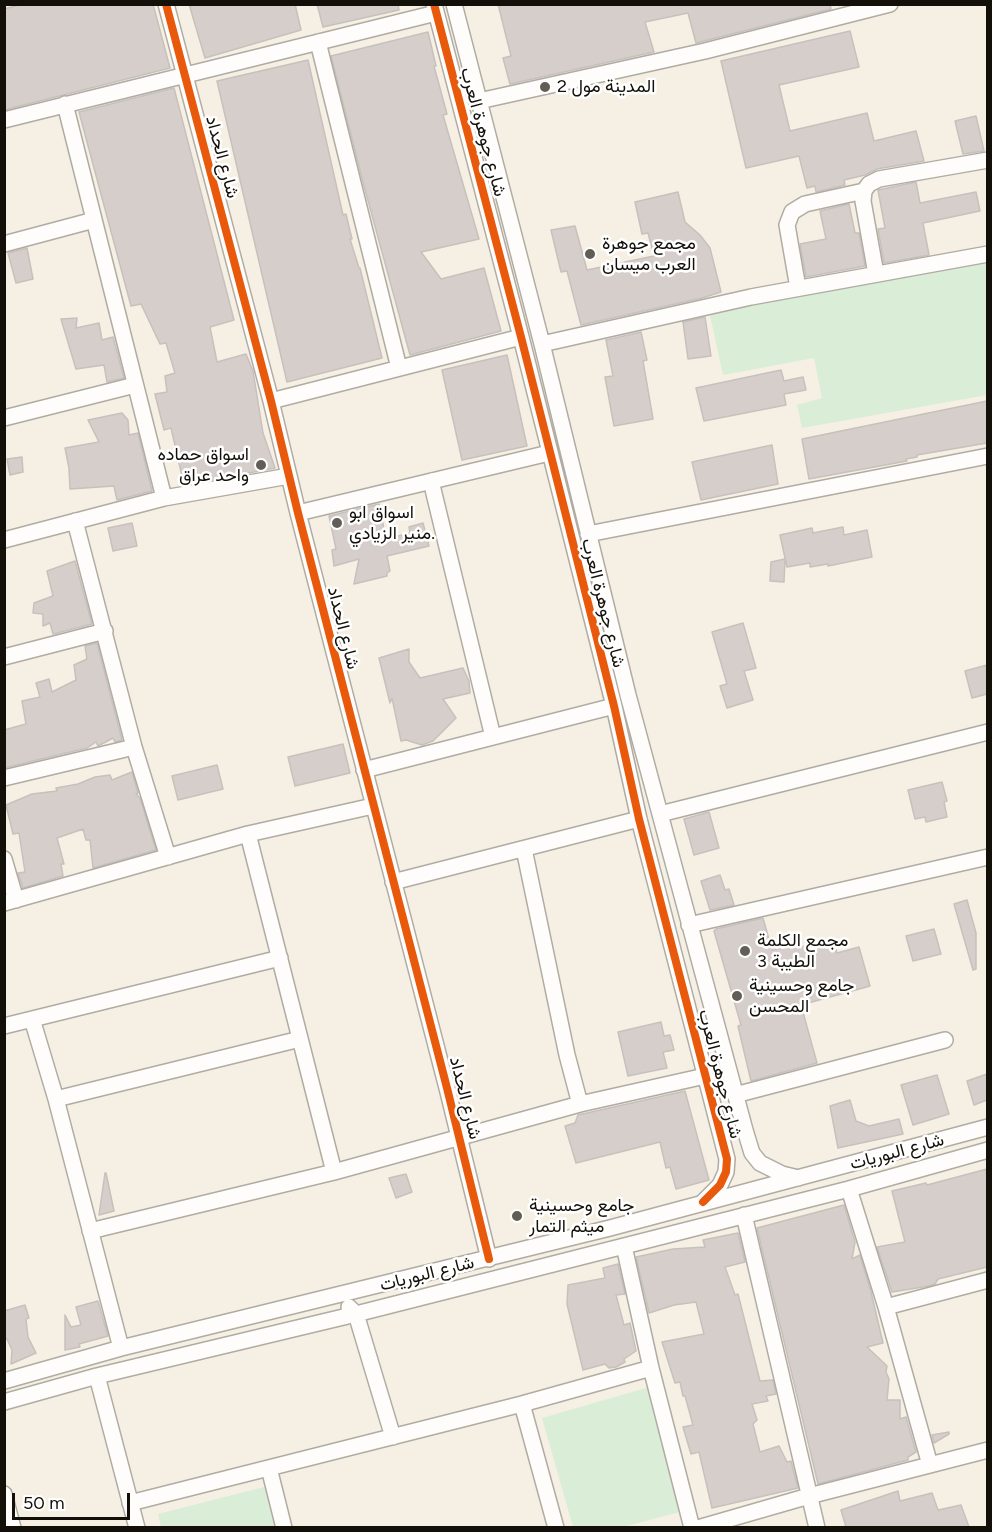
<!DOCTYPE html>
<meta charset="utf-8">
<style>
body{margin:0}
#map{position:relative;width:992px;height:1532px;overflow:hidden;background:#f5f0e3;font-family:Figtree,sans-serif}
canvas{display:block}
.frame{position:absolute;inset:0;border:6px solid #131009;pointer-events:none}
.scale{position:absolute;left:12px;top:1493px;width:118px;height:27px;box-sizing:border-box;border:3px solid #131009;border-top:0;padding-left:8px;font-size:18px;line-height:21px;white-space:nowrap;color:#131009;-webkit-text-stroke:4px #fff;paint-order:stroke}
</style>
<div id="map">
<canvas width="992" height="1532"></canvas>
<div class="frame"></div>
<div class="scale">50 m</div>
</div>
<script>
const g = document.querySelector('canvas').getContext('2d');
g.lineJoin = 'round';
function paint(path, color) { g.fillStyle = color; g.fill(path, 'evenodd'); }
const shape = rows => new Path2D(rows.map(r => 'M' + r).join(''));
function strokePath(path, color, width, dash) { g.strokeStyle = color; g.lineWidth = width; g.lineCap = dash ? 'butt' : 'round'; g.setLineDash(dash || []); g.stroke(path); }
function drawText(font, color, halo, rows, align = 'center') {
  g.font = font + ' Figtree,Vazirmatn,sans-serif'; g.lineWidth = 5; g.setLineDash([]); g.textBaseline = 'middle'; g.strokeStyle = halo; g.fillStyle = color; for (const [text, x, y, turn = 0] of rows) {
    g.save(); g.translate(x, y); g.rotate((+turn || 0) * Math.PI / 180); g.textAlign = isNaN(turn) ? turn : align; if (halo) g.strokeText(text, 0, 0); g.fillText(text, 0, 0); g.restore();
  }
}
paint(shape([
 [987,260,987,395,802,428,797,405,822,398,814,358,723,375,709,311],
 [656,1385,687,1510,623,1527,573,1527,542,1418],
 [268,1486,279,1527,161,1527,158,1514]
]), '#daedd6');
const building = shape([
 [23,4,153,4,170,68,4,110,4,9,23,4],
 [189,4,295,4,301,30,205,58,189,4],
 [317,4,398,4,399,10,323,27,317,4],
 [498,4,830,4,831,9,696,43,688,13,645,22,654,52,510,84,503,58,511,56,498,4],
 [850,31,859,67,779,85,790,131,867,113,874,141,916,131,924,161,877,169,865,175,844,180,845,185,816,192,815,186,807,188,799,156,746,168,721,61,850,31],
 [428,32,436,66,434,66,447,114,443,115,479,239,421,252,441,279,484,268,501,331,410,355,363,182,331,56,428,32],
 [308,60,343,215,346,214,352,239,350,239,359,268,360,268,382,358,287,382,217,81,308,60],
 [174,88,234,320,210,327,217,362,246,354,253,371,263,433,275,468,184,485,171,428,164,430,155,394,167,392,165,376,175,373,166,343,160,344,141,304,131,306,79,112,174,88],
 [976,116,984,151,963,154,955,121,976,116],
 [916,182,920,203,976,192,980,211,923,223,929,255,884,263,878,229,885,228,878,190,916,182],
 [678,192,685,222,700,235,710,248,721,292,702,298,581,325,567,271,561,272,551,230,575,226,587,270,654,256,648,233,642,234,635,202,678,192],
 [849,204,855,233,859,233,865,266,806,277,800,244,826,239,820,211,849,204],
 [27,248,33,279,16,283,8,253,27,248],
 [705,317,711,356,688,359,683,322,705,317],
 [77,318,76,328,99,323,102,340,113,337,124,378,107,382,104,365,76,369,61,319,77,318],
 [641,332,647,360,643,361,653,419,614,426,605,377,613,376,606,340,641,332],
 [507,355,527,446,462,460,442,370,507,355],
 [781,370,784,381,803,377,806,390,784,394,786,405,704,421,696,388,781,370],
 [987,401,987,443,917,455,917,457,906,459,907,461,809,479,802,439,987,401],
 [122,413,128,420,129,435,138,433,152,491,117,500,114,486,70,489,69,468,65,448,99,442,88,420,122,413],
 [772,445,778,484,701,500,692,462,772,445],
 [22,457,23,472,10,475,7,459,22,457],
 [379,504,386,539,410,533,409,527,423,523,429,546,387,556,390,571,387,573,387,576,354,584,359,559,334,566,332,550,336,549,329,516,379,504],
 [132,523,137,546,113,551,108,528,132,523],
 [843,527,844,535,867,530,872,557,828,566,828,564,810,567,810,563,787,567,780,535,812,528,813,533,843,527],
 [785,559,784,582,770,581,771,562,785,559],
 [75,561,92,624,53,634,50,623,43,626,43,614,33,613,34,603,53,596,47,571,75,561],
 [743,623,756,668,744,671,753,700,727,708,720,686,727,684,712,632,743,623],
 [97,643,122,740,115,742,113,738,100,745,98,746,96,742,87,748,4,768,4,730,26,724,22,701,40,697,36,683,49,679,52,692,76,680,74,665,87,659,85,646,97,643],
 [409,649,409,662,420,678,463,668,469,681,470,693,443,699,456,718,433,741,422,745,406,740,401,741,392,698,390,703,379,658,409,649],
 [987,665,987,694,972,698,965,671,987,665],
 [343,744,350,773,295,786,288,757,343,744],
 [217,765,223,789,178,800,172,776,217,765],
 [132,772,138,793,136,794,140,798,156,850,93,868,90,840,86,840,83,829,57,838,64,864,61,864,63,876,23,888,18,873,25,872,19,833,13,834,6,805,32,794,57,791,56,788,78,784,95,777,110,775,112,780,132,772],
 [942,782,947,801,944,802,947,817,926,822,925,817,915,819,908,790,942,782],
 [709,812,719,848,694,855,684,819,709,812],
 [720,875,725,890,729,889,734,905,710,910,701,881,720,875],
 [967,900,976,933,976,969,973,970,954,904,967,900],
 [763,918,772,950,796,944,799,948,817,942,818,947,834,943,837,953,859,947,870,986,801,1005,817,1063,751,1081,738,1026,741,1025,714,931,716,929,763,918],
 [934,929,941,954,913,961,906,936,934,929],
 [661,1022,664,1036,670,1035,674,1050,663,1052,667,1068,628,1076,618,1032,661,1022],
 [987,1074,987,1100,974,1105,967,1081,987,1074],
 [937,1075,949,1114,913,1125,901,1085,937,1075],
 [685,1091,709,1180,676,1189,670,1167,666,1168,660,1142,576,1163,565,1126,575,1123,578,1115,685,1091],
 [850,1100,856,1121,869,1126,899,1119,903,1134,838,1148,830,1106,850,1100],
 [987,1169,987,1267,938,1279,935,1284,929,1286,892,1292,877,1247,905,1242,892,1191,926,1183,927,1185,987,1169],
 [105,1173,106,1173,114,1211,99,1215,105,1173],
 [406,1174,412,1192,396,1198,389,1178,406,1174],
 [844,1205,855,1242,852,1259,860,1255,871,1292,883,1343,867,1347,887,1366,886,1372,889,1379,887,1400,900,1400,900,1419,906,1417,916,1452,908,1457,908,1460,818,1484,757,1228,844,1205],
 [738,1233,745,1262,725,1267,735,1295,738,1294,760,1381,773,1380,776,1394,766,1396,768,1401,752,1404,757,1420,753,1424,760,1452,779,1446,787,1462,791,1461,798,1488,712,1508,699,1452,691,1454,683,1427,693,1425,685,1396,683,1396,680,1382,675,1383,662,1342,704,1334,696,1302,674,1305,649,1313,636,1257,673,1249,705,1247,703,1240,738,1233],
 [618,1264,625,1294,616,1295,624,1325,630,1323,636,1351,624,1359,625,1362,616,1367,609,1368,605,1364,583,1370,567,1304,568,1285,605,1278,603,1268,618,1264],
 [98,1301,108,1336,79,1344,80,1347,65,1350,65,1315,71,1327,81,1325,76,1307,98,1301],
 [25,1305,29,1318,26,1319,28,1337,36,1353,11,1364,12,1350,7,1339,4,1339,4,1311,25,1305],
 [949,1432,949,1434,934,1443,932,1435,949,1432],
 [898,1491,900,1501,932,1493,938,1510,961,1505,969,1527,846,1527,841,1510,898,1491]
]);
paint(building, '#d6cecb');
strokePath(building, '#c7c0bc', 1.5);
const minor = shape([
 [166,4,271,401,298,513,447,1088,489,1259],
 [434,4,521,337,614,706,639,819,727,1159,726,1172,720,1185,703,1202],
 [454,4,542,344,628,695,745,1130,752,1153,760,1163,782,1174,798,1178],
 [318,42,399,368],
 [479,101,705,51,890,4],
 [65,104,164,498],
 [4,120,436,13],
 [4,244,94,220],
 [876,274,863,201,864,191,869,184,879,179,988,160],
 [798,288,787,225,792,212,805,204,864,191],
 [542,344,751,297,988,254],
 [271,401,521,337],
 [4,418,135,385],
 [431,481,493,737],
 [298,513,549,453],
 [75,521,134,747,168,857],
 [588,534,988,456],
 [4,540,164,498,289,476],
 [4,657,105,631],
 [364,770,614,706],
 [4,778,134,747],
 [660,814,988,732],
 [248,834,334,1172],
 [524,849,567,1055,580,1104],
 [4,859,16,900],
 [393,882,639,819],
 [4,903,248,834,373,806],
 [689,925,988,857],
 [32,1019,56,1099,121,1348],
 [4,1026,280,958],
 [735,1095,945,1040],
 [56,1099,300,1039],
 [849,1189,886,1307,930,1465],
 [744,1215,817,1528],
 [90,1231,334,1172,580,1104,705,1076],
 [624,1246,651,1368,692,1528],
 [349,1307,356,1314,393,1437],
 [886,1307,988,1280],
 [97,1376,137,1528],
 [4,1381,121,1348,610,1228,988,1127],
 [4,1402,97,1376,356,1314,849,1189,988,1150],
 [522,1404,556,1528],
 [269,1468,284,1528],
 [4,1494,13,1528],
 [130,1503,522,1404,651,1368],
 [698,1528,809,1496,988,1450]
]);
strokePath(minor, '#b0aca3', 18);
strokePath(minor, '#fefdfb', 15);
strokePath(shape([
 [166,4,271,401,298,513,447,1088,489,1259],
 [434,4,521,337,614,706,639,819,727,1159,726,1172,720,1185,703,1202]
]), '#e8590c', 8);
for (const [x, y, r, color] of [
 [545,87,6,"#625e55"],
 [590,254,6,"#625e55"],
 [261,465,6,"#625e55"],
 [337,523,6,"#625e55"],
 [745,951,6,"#625e55"],
 [737,996,6,"#625e55"],
 [517,1216,6,"#625e55"]
]) { const dot = new Path2D(); dot.arc(x, y, r, 0, 2 * Math.PI); g.fillStyle = color; g.fill(dot); strokePath(dot, '#fff', 2); }
drawText('18px', '#131009', '#fff', [
 ["المدينة مول 2",557,87],
 ["مجمع جوهرة",602,244],
 ["العرب ميسان",602,265],
 ["اسواق حماده",249,455,"right"],
 ["واحد عراق",249,476,"right"],
 ["اسواق ابو",349,513],
 ["منير الزيادي.",349,534],
 ["مجمع الكلمة",757,941],
 ["الطيبة 3",757,962],
 ["جامع وحسينية",749,986],
 ["المحسن",749,1007],
 ["جامع وحسينية",529,1206],
 ["ميثم التمار",529,1227]
], 'left');
drawText('18px', '#131009', '#fff', [
 ["شارع جوهرة العرب",483,132,75],
 ["شارع الحداد",222,157,75],
 ["شارع جوهرة العرب",603,603,76],
 ["شارع الحداد",343,628,76],
 ["شارع جوهرة العرب",720,1074,76],
 ["شارع الحداد",465,1098,76],
 ["شارع البوريات",897,1152,-15],
 ["شارع البوريات",427,1274,-14]
]);
</script>
